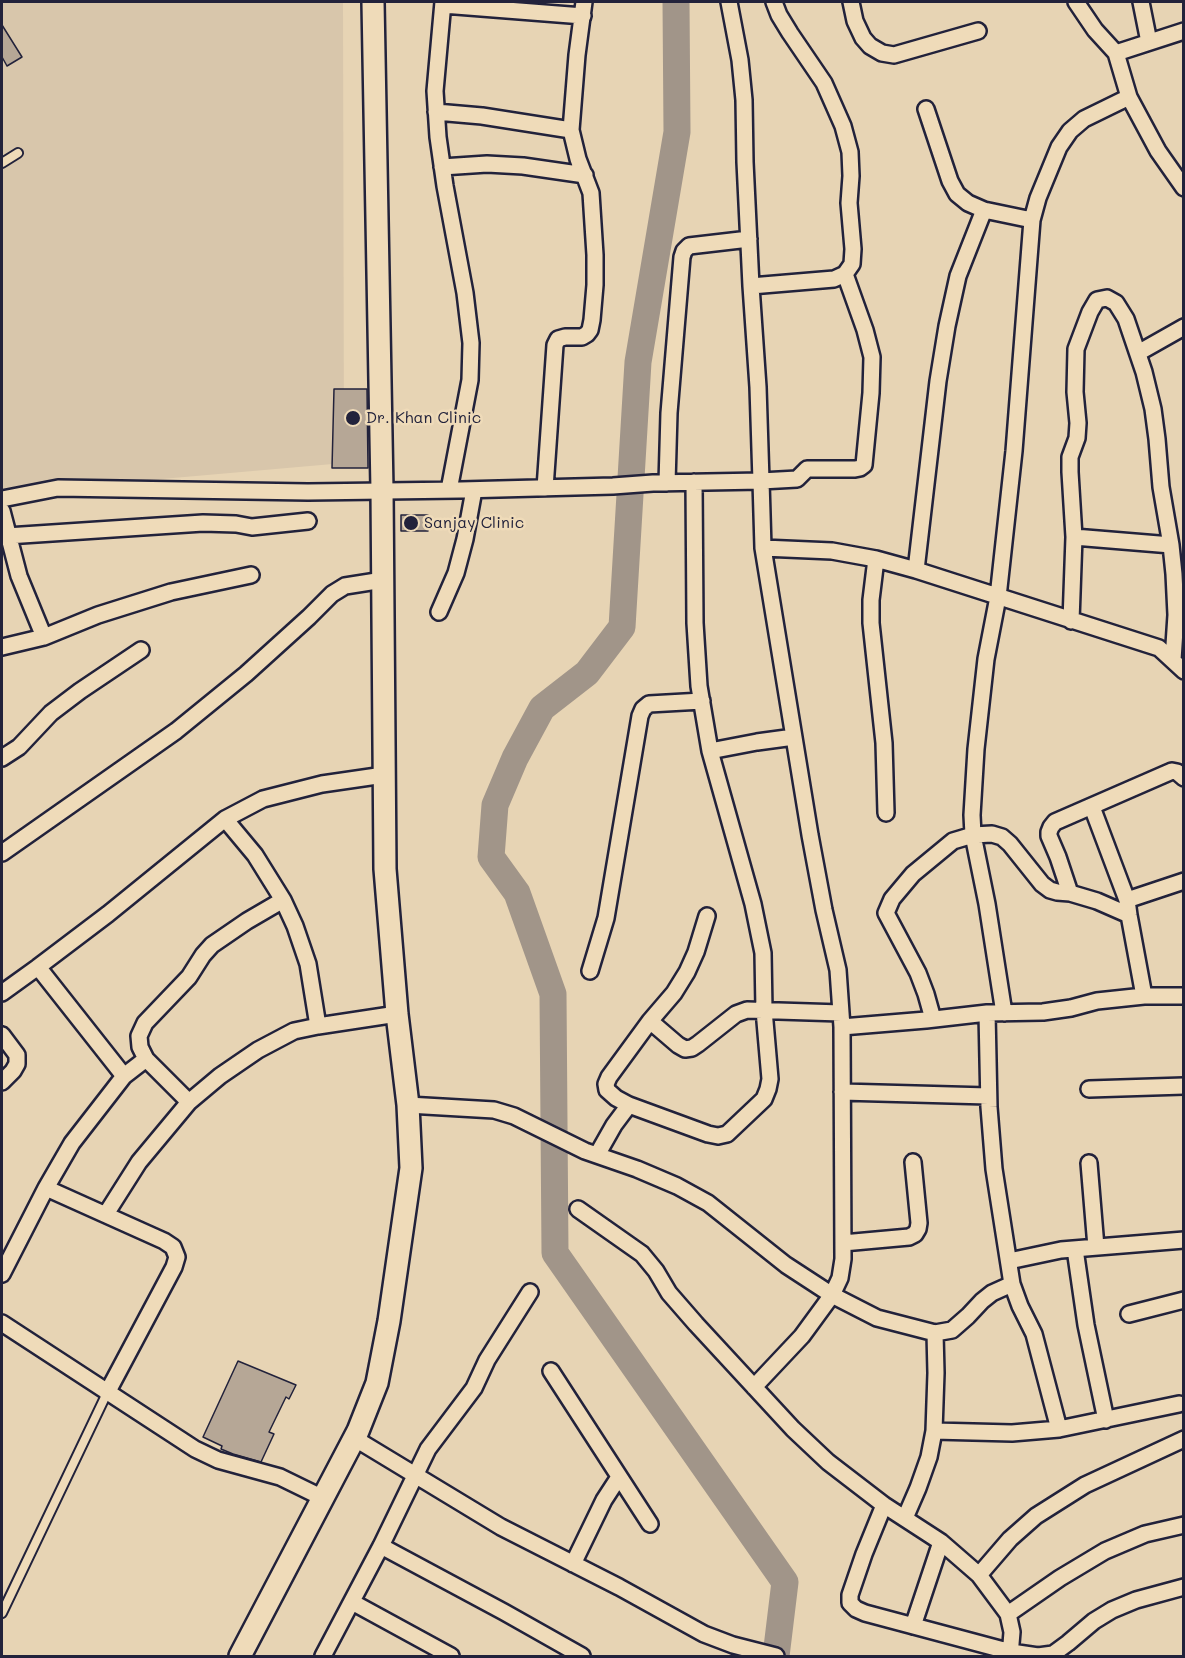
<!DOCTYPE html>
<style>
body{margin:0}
#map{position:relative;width:1185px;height:1658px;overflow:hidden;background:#e7d4b4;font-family:Mali,sans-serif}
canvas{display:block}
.frame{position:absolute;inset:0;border:3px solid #22223b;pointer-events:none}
</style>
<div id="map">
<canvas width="1185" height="1658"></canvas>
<div class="frame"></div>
</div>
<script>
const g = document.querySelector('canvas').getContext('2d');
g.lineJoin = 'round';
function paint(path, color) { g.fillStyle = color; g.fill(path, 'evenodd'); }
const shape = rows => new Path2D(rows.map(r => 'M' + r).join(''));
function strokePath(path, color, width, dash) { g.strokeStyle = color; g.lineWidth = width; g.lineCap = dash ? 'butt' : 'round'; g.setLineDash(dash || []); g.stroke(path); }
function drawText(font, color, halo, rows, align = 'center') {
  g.font = font + ' Mali,sans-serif'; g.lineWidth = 5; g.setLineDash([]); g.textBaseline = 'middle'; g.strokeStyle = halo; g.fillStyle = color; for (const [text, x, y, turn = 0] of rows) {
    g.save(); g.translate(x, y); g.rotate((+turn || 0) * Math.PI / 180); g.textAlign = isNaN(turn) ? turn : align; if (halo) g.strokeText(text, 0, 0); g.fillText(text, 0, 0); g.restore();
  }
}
paint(shape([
 [2,2,343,2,344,463,2,493]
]), '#d8c6ab');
strokePath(shape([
 [676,2,677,132,638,362,622,627,587,673,542,708,515,758,495,805,491,857,517,893,553,994,555,1253,785,1582,776,1656]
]), '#a19589', 27);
const building = shape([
 [2,25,22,57,7,66,2,57,2,25],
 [334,389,367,389,368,468,332,468,334,389],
 [401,515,428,515,428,531,401,531,401,515],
 [238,1361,296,1385,289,1399,286,1397,269,1432,274,1434,261,1462,233,1454,221,1449,222,1446,203,1437,238,1361]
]);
paint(building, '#b6a796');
strokePath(building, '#22223b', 1.5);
const lane = shape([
 [2,163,18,153],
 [2,1613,107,1393]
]);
const street = shape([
 [443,2,435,91,438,137,445,186,465,293,471,343,470,380,449,490],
 [729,2,740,60,744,100,745,162,751,286,758,387,761,481,797,479,807,469,855,469,860,468,864,465,871,393,872,357,865,330,845,274],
 [851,2,855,21,863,38,870,46,882,53,894,55,978,31],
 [1076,2,1095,30,1116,53,1184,31],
 [1141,2,1149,42],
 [443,5,583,16],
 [1116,53,1129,97,1158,151,1184,188],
 [926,109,950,181,957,194,968,203,984,210,1032,220],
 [436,112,482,116,571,130],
 [442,167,487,164,523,166,585,175],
 [751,286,834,279,845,274,852,264,853,249,849,203,851,176,850,152,843,126,824,83,790,33,779,15,774,2],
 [1138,353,1184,327],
 [694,482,695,623,699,686,710,751,753,904,763,953,764,1010,770,1079,768,1089,764,1099,727,1134,718,1136,708,1134,629,1105,616,1098,607,1090,606,1084,609,1077,650,1021,674,993,687,972,696,952,707,916],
 [667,483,669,413,682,257,684,251,689,246,749,239],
 [545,488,555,345,558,339,565,337,582,337,587,334,590,330,592,320,595,285,595,255,591,193,578,159,571,130,577,55,584,2],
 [2,499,58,488,308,492,461,490,613,486,653,483,761,481,763,548,832,551,876,559,916,570,1159,648,1184,671],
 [2,511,19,576,44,637],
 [7,536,203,523,236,524,252,527,308,521],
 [1074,537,1171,545],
 [876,559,871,600,871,623,884,743,886,813],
 [916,570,938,381,947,326,958,276,984,210],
 [439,612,456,573,465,539,474,490],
 [1071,621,1074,537,1070,472,1070,457,1077,438,1078,423,1075,392,1076,349,1090,312,1097,300,1107,298,1116,303,1126,319,1144,372,1153,409,1157,439,1161,487,1171,545,1174,574,1176,615,1173,660],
 [2,647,44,637,98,615,171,592,251,575],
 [710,751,757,742,794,737],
 [2,758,19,747,51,713,80,691,141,650],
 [1092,807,1127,900,1129,915,1144,996],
 [225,819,255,855,283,900,295,926,308,964,318,1026],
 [2,853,176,731,246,674,309,617,332,594,345,586,383,580],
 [1070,893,1058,857,1049,836,1049,832,1051,827,1055,822,1172,771,1177,772,1184,778],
 [1127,900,1184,881],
 [38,967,124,1076],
 [590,971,606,918,640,716,643,709,649,704,702,701],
 [2,993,38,967,108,914,225,819,263,799,322,784,384,775],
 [987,1013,989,1107,994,1169,1012,1284,1020,1306,1034,1334,1059,1429],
 [1004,1013,987,904,973,835,972,815,976,749,986,659,998,597,1014,451,1032,220,1038,198,1059,147,1070,131,1084,119,1129,97],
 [933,1019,926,994,918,973,886,913,892,899,913,874,953,841,973,835,992,834,1002,837,1010,844,1042,884,1050,890,1057,892,1070,893,1097,901,1129,915],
 [650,1021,678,1045,685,1049,692,1048,698,1044,736,1014,747,1010,841,1013],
 [842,1027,926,1020,987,1013,1043,1012,1071,1008,1097,1001,1144,996,1184,996],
 [2,1035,17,1055,17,1064,13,1071,2,1082],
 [1089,1089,1184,1086],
 [842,1092,988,1096],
 [189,1102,146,1059,140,1047,139,1036,145,1023,189,977,203,955,212,945,247,921,283,900],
 [408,1105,494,1110,514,1116,585,1151,637,1169,677,1186,708,1203,786,1265,832,1295,877,1318,935,1333,952,1330,968,1316,982,1301,992,1293,1012,1284],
 [597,1155,614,1125,629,1105],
 [1089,1163,1096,1247],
 [46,1188,164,1241,173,1247,177,1257,174,1267,107,1393],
 [578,1209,642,1254,656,1271,669,1293,696,1324,793,1429,828,1462,884,1505,941,1542,979,1575,1008,1614,1012,1632,1010,1656],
 [106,1214,139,1162,189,1102,220,1076,258,1050,294,1031,318,1026,397,1014],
 [843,1243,909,1237,915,1234,918,1229,919,1223,913,1162],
 [1075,1249,1086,1325,1106,1420],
 [1009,1261,1061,1250,1184,1240],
 [2,1274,46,1188,72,1143,124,1076,146,1059],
 [1129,1314,1184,1300],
 [2,1323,195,1449,218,1460,280,1477,323,1498],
 [551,1371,650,1524],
 [754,1387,802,1336,832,1295,840,1278,843,1259,842,1027,838,970,824,910,810,835,763,548],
 [934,1431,1012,1433,1059,1429,1179,1404],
 [354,1438,501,1527,619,1587,704,1634,733,1645,776,1656],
 [884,1505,864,1554,850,1595,850,1603,856,1609,865,1613,1011,1652,1038,1656,1053,1654,1068,1643,1094,1621,1112,1610,1136,1600,1184,1587],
 [905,1518,918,1488,929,1457,934,1431,936,1373,935,1333],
 [381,1546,504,1612,582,1656],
 [573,1564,604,1500,619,1477],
 [979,1575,1010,1539,1036,1516,1085,1485,1184,1439],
 [352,1602,451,1656],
 [1008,1614,1060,1578,1105,1551,1145,1534,1184,1525],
 [913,1626,941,1542],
 [323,1656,381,1546,428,1449,474,1388,487,1360,530,1292]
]);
const secondary = shape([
 [240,1656,358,1431,377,1383,389,1321,411,1168,408,1105,397,1014,385,869,382,490,373,2]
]);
strokePath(lane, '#22223b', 12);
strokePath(street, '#22223b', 20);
strokePath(secondary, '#22223b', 26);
strokePath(lane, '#efdbb9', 8);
strokePath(street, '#efdbb9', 15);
strokePath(secondary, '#efdbb9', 21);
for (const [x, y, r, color] of [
 [353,418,8,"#22223b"],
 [411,523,8,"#22223b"]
]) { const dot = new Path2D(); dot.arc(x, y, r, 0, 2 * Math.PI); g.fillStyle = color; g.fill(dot); strokePath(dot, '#efdbb9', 2); }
drawText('16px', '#22223b', '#efdbb9', [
 ["Dr. Khan Clinic",366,418],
 ["Sanjay Clinic",424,523]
], 'left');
</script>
